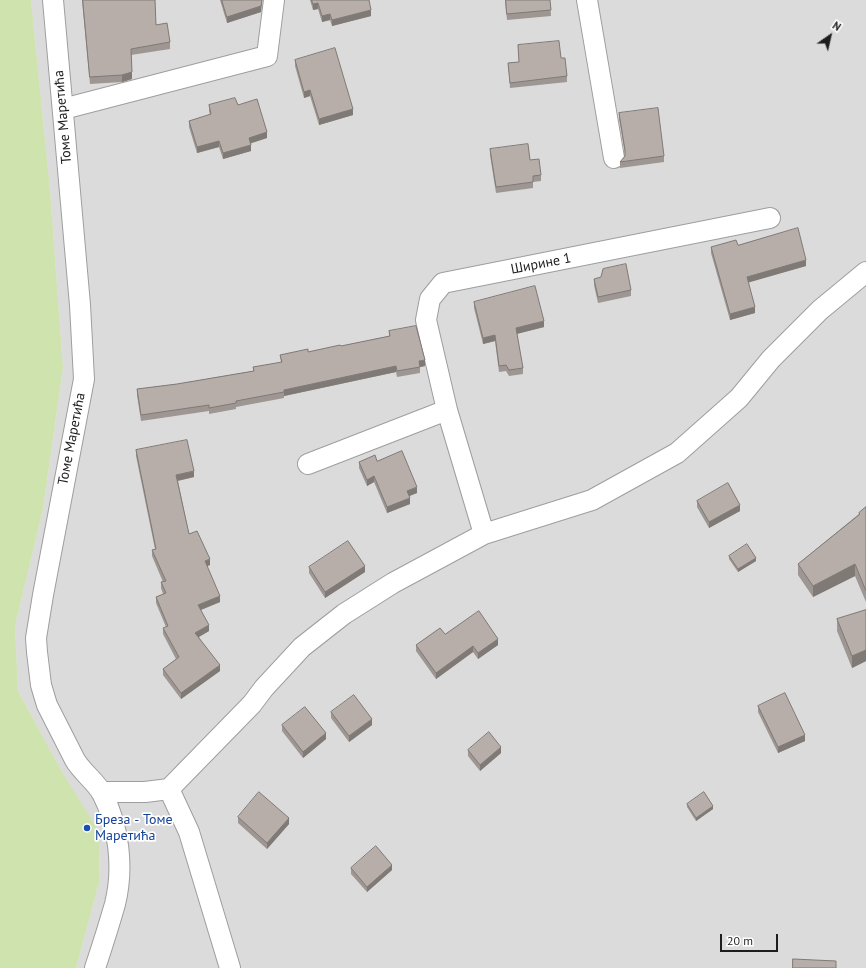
<!DOCTYPE html>
<html>
<head>
<meta charset="utf-8">
<style>
  body { margin:0 }
  #map { position:relative; width:866px; height:968px; overflow:hidden; background:#eee9e4; font-family:"PT Sans",sans-serif }
  canvas { display:block }
  .north { position:absolute; left:810px; top:16px; width:40px; height:40px; -webkit-text-stroke:3px #fff; paint-order:stroke; rotate:34deg; font-size:11px; font-weight:700; line-height:16px; text-align:center; color:#1d1d1d }
  .north::after { content:''; display:block; margin:auto; width:14px; height:18px; background:#1d1d1d; clip-path:polygon(50% 0,100% 100%,50% 72%,0 100%) }
  .scale { position:absolute; left:720px; top:934px; width:58px; height:18px; box-sizing:border-box; border:2px solid #1d1d1d; border-top:0; padding-left:5px; font-size:12px; line-height:14px; white-space:nowrap; color:#1d1d1d; -webkit-text-stroke:3px #fff; paint-order:stroke }
</style>
</head>
<body>
<div id="map">
<canvas width="866" height="968"></canvas>
<div class="north">N</div>
<div class="scale">20 m</div>
</div>
<script>
const c = document.querySelector('canvas').getContext('2d');
c.lineJoin = 'round';
function fill(path, color) { c.fillStyle = color; c.fill(path, 'evenodd'); }
function stroke(path, color, width, dash) { c.strokeStyle = color; c.lineWidth = width; c.lineCap = dash ? 'butt' : 'round'; c.setLineDash(dash || []); c.stroke(path); }
function write(font, color, halo, rows, align = 'center') {
  c.font = font + ' "PT Sans",sans-serif'; c.lineWidth = 3.5; c.setLineDash([]); c.textBaseline = 'middle'; c.strokeStyle = halo; c.fillStyle = color; for (const [text, x, y, turn = 0] of rows) {
    c.save(); c.translate(x, y); c.rotate((+turn || 0) * Math.PI / 180); c.textAlign = isNaN(turn) ? turn : align; if (halo) c.strokeText(text, 0, 0); c.fillText(text, 0, 0); c.restore();
  }
}
fill(new Path2D(`
  M31,0h835v968h-790l23,-85 1,-49 -39,-64 -43,-79 -3,-65 28,-117 20,-141 -13,-178z`), '#dbdbdb');
fill(new Path2D(`
  M0,0h31l19,190 13,178 -20,141 -28,117 3,65 43,79 39,63 -1,50 -23,85h-76z`), '#cfe3ae');
const minor = new Path2D(`
  M53,0l27,305 4,74 -41,216 -7,43 1,14 4,33 6,20 28,55c7,12 20,21 27,33 17,33 22,75 13,111 -6,21 -13,43 -20,64
  M587,0l27,158
  M63,109l204,-53 7,-56
  M447,410l-21,-90 4,-21 13,-16 327,-65
  M308,464l139,-54 37,124
  M169,789l83,-85 12,-16 38,-41 42,-33 49,-31 91,-49 108,-34 85,-47 62,-55 32,-39 49,-49 46,-38
  M169,789l20,43 41,136
  M101,792h44l24,-3`);
stroke(minor, '#9e9e9e', 22);
stroke(minor, '#fff', 20);
fill(new Path2D(`
  M82,0h73l1,25 14,17v7l-39,6 1,24 -10,3 -32,2z
  M220,0h42l-1,12 -34,11z
  M310,0h59l2,16 -39,10 -2,-6 -8,2 -4,-13 -5,1z
  M505,0h45l1,16 -44,4z
  M518,45l43,13 6,18v6l-57,6 -2,-25 11,-1z
  M295,60l58,55 -34,10 -9,-29 -6,2 -9,-32z
  M209,105h29l29,33 -17,5 1,8 -28,8 -4,-12 -22,6 -8,-26v-6l21,-6 -1,-4z
  M619,113l45,43v6l-44,6v-6l5,-6v-2l-6,-35z
  M490,149l40,11 11,15v6l-8,1v6l-37,5 -6,-38z
  M738,245l68,21 -58,16 7,31 -25,7 -19,-67v-6z
  M594,279l37,11v6l-33,7 -4,-18z
  M474,302l70,25 -27,7 6,34v6l-14,2 -3,-5 -7,1 -4,-31 -12,3 -9,-36z
  M389,331l36,35 -5,1v6l-23,4 -1,-5 -112,24v2l-48,9v2l-27,5v-3l-68,10 -4,-26v-6l40,-5 76,-13v-4l28,-4 -1,-8 28,-3 33,-6 48,-10z
  M136,450l58,27 -16,4 11,53 21,31 -3,1 13,36 -19,8 8,21 -10,6 21,34 -39,28 -18,-24v-6l13,-10 -13,-25v-6l3,-1 -10,-24v-6l7,-3 -2,-6v-6h2l-11,-26v-6l3,-1 -19,-93z
  M377,461l40,32 -8,3 1,8 -23,9 -13,-31 -7,4 -8,-18v-6z
  M697,501l43,10 -31,17 -12,-21z
  M866,507v95l-11,-26 -42,21 -15,-22v-11l61,-50v-1z
  M729,556l27,5 -18,11 -9,-13z
  M309,567l56,5 -40,26 -16,-25z
  M866,610v51l-14,7 -15,-37v-12z
  M445,634l53,11 -20,14 -5,-7 -37,27 -20,-28v-6z
  M758,706l47,35 -27,12 -20,-41z
  M331,712l41,13 -23,17 -18,-24z
  M282,725l44,14 -23,19 -21,-27z
  M468,750l33,3 -21,18 -12,-15z
  M687,804l26,5 -17,12 -9,-14z
  M238,817l51,7 -22,25 -29,-26z
  M351,868l41,2 -25,22 -16,-18z`), '#9d9692');
fill(new Path2D(`
  M262,0l-1,12 -34,11v-6z
  M318,3v6l-5,1v-6z
  M371,10v6l-39,10v-6z
  M330,14v6l-8,2v-6z
  M132,72v7l-10,3v-7z
  M310,90v6l-6,2v-6z
  M353,109v6l-34,10v-6z
  M267,132v6l-18,6v-6z
  M219,141v6l-22,6v-6z
  M251,145v6l-28,8v-6z
  M806,260v6l-59,17v-6z
  M755,307v6l-25,7v-6z
  M544,321v6l-28,7v-6z
  M495,335v6l-12,3v-6z
  M425,360v6l-5,1 -1,-6z
  M396,366v6l-112,24v-6z
  M194,471v6l-18,4v-6z
  M374,476v6l-7,4v-6z
  M417,487v6l-10,4v-6z
  M410,498v6l-23,9v-6z
  M740,505v6l-31,17v-6z
  M756,558v3l-18,11v-3z
  M210,559v6l-5,2v-6z
  M855,564v12l-42,21v-11z
  M365,566v6l-40,26v-6z
  M220,596v6l-22,9v-6z
  M209,625v6l-14,8v-6z
  M498,639v6l-20,14v-6z
  M473,646v6l-37,27v-6z
  M866,650v11l-14,7v-12z
  M220,665v6l-39,28v-6z
  M372,719v6l-23,17v-6z
  M326,733v6l-23,19v-6z
  M805,735v6l-27,12v-6z
  M501,747v6l-21,18v-6z
  M713,806v3l-17,12v-3z
  M289,818v6l-22,25v-6z
  M392,865v5l-25,22v-5z`), '#807a77');
const building = new Path2D(`
  M83,0h72l1,25 11,-2 3,19 -39,7 1,23 -10,3 -32,2z
  M222,0h40l-1,6 -34,11z
  M312,0h57l2,10 -39,10 -2,-6 -8,2 -4,-13 -5,1z
  M506,0h44l1,10 -44,4z
  M559,41l2,17h4l2,18 -57,7 -2,-20 11,-1 -1,-17z
  M335,48l18,61 -34,10 -9,-29 -6,2 -9,-32z
  M235,98l3,7 19,-6 10,33 -18,6 2,7 -28,8 -4,-12 -22,6 -8,-26 22,-7 -2,-9z
  M658,108l6,48 -44,6 5,-6v-6l-6,-37z
  M528,144l2,16 9,-1 2,16 -8,1v6l-37,5 -6,-38z
  M798,228l8,32 -59,17 8,30 -25,7 -19,-67 25,-7 2,5z
  M626,264l5,26 -33,7 -4,-18 7,-2 2,-8z
  M535,286l9,35 -28,7 7,40 -14,2 -3,-5 -7,1 -4,-31 -12,3 -9,-36z
  M416,326l9,34 -6,1 1,6 -23,4 -1,-5 -112,24v2l-48,9v2l-27,5v-3l-68,10 -4,-26 40,-5 77,-13 -1,-4 29,-5 -2,-7 28,-6v3l32,-7 1,1 49,-10 -1,-5z
  M187,440l7,31 -18,4 13,59 8,-3 13,28 -5,2 15,35 -22,9 11,20 -14,8 25,32 -39,28 -18,-24 16,-12 -16,-29 5,-2 -12,-29 10,-4 -5,-11 5,-1 -14,-31 4,-1 -20,-99z
  M402,451l15,36 -10,4 3,7 -23,9 -13,-31 -7,4 -8,-18 16,-7 2,6z
  M728,483l12,22 -31,17 -12,-21z
  M866,507v84l-11,-27 -42,22 -15,-22 62,-50 -1,-1z
  M348,541l17,25 -40,26 -16,-25z
  M747,544l9,14 -18,11 -9,-13z
  M866,610v40l-14,6 -15,-37z
  M479,611l19,28 -20,14 -5,-7 -37,27 -20,-28 24,-17 5,6z
  M785,693l20,42 -27,12 -20,-41z
  M354,695l18,24 -23,17 -18,-24z
  M305,707l21,26 -23,19 -21,-27z
  M489,732l12,15 -21,18 -12,-15z
  M259,792l30,26 -22,25 -29,-26z
  M704,792l9,14 -17,12 -9,-14z
  M376,846l16,19 -25,22 -16,-19z
  M793,959l43,2v7h-43z`);
fill(building, '#b7aeaa');
stroke(building, '#807a77', 1);
for (const [x, y, r, color] of [
  [87,828,4,"#1a4fb4"]
]) { const dot = new Path2D(); dot.arc(x, y, r, 0, 2 * Math.PI); c.fillStyle = color; c.fill(dot); stroke(dot, '#fff', 1.5); }
write('14px', '#1d1d1d', '#fff', [
  ["Томе Маретића",63,117,-95],
  ["Ширине 1",541,264,-11],
  ["Томе Маретића",72,439,-79]
]);
write('14px', '#164399', '#fff', [
  ["Бреза - Томе",95,820],
  ["Маретића",95,836]
], 'left');
</script>
</body>
</html>
